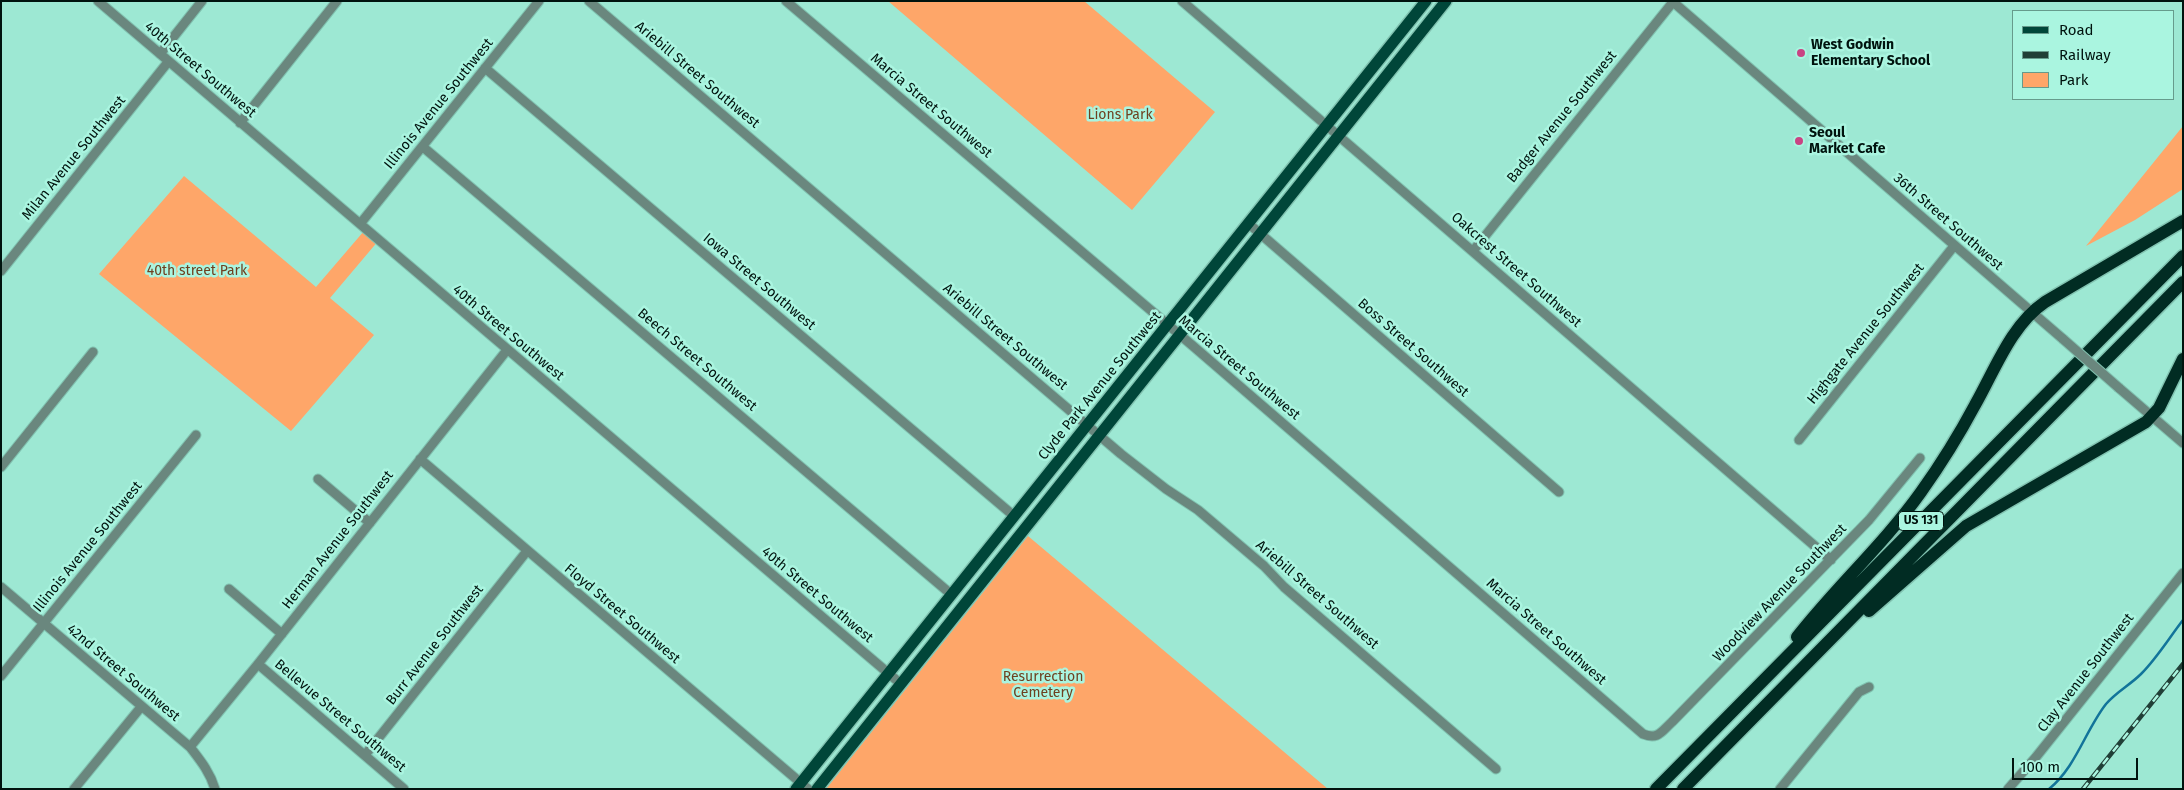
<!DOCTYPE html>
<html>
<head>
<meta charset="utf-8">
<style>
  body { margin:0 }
  #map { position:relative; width:2184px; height:790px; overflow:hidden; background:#9de8d3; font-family:"Fira Sans",sans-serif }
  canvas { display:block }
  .frame { position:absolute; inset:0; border:2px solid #00130e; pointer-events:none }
  .legend { position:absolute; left:2012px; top:10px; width:162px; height:90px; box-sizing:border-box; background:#aaf5e0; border:1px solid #669b8c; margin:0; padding:6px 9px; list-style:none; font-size:15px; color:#00130e }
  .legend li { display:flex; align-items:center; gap:10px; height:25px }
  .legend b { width:25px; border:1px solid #669b8c }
  .scale { position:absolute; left:2012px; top:758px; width:126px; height:22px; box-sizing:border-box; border:2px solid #00130e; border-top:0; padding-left:6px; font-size:15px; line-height:18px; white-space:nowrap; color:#00130e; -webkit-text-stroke:4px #aaf5e0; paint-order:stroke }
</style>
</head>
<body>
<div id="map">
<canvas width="2184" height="790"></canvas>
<div class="frame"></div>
<ul class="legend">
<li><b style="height:6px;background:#004639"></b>Road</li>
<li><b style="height:6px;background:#213f37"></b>Railway</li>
<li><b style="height:14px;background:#fea669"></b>Park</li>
</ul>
<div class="scale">100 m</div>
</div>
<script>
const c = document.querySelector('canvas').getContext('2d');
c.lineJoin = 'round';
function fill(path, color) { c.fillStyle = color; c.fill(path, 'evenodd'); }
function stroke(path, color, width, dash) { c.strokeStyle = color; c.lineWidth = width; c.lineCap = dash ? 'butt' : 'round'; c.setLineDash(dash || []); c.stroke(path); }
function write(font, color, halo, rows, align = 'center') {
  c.font = font + ' "Fira Sans",sans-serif'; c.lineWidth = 5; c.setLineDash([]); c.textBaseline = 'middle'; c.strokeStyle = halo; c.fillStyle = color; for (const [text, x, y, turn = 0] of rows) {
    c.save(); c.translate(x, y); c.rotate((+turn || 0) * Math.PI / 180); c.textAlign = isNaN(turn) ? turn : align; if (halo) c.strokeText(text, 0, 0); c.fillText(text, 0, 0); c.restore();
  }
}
fill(new Path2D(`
  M888,1h196l131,111 -83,98z
  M2183,126v63l-48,31 -49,26z
  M184,176l132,111 48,-56 15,9 -49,58 44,37 -83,96 -192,-157z
  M1028,536l300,253h-502z`), '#fea669');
stroke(new Path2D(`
  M2049,789c27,-22 36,-58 57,-85 10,-12 24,-19 35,-30 16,-16 28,-36 42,-54`), '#12749a', 2.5);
const minor = new Path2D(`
  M98,1l803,683
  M589,1l532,453 45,35 32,21 66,56 20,21 212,182
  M786,1l407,345 450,388c15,6 18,-2 29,-12l197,-202 51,-62
  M1182,1l649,559
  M1672,1l391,338
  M160,54l42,-53
  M485,68l529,448
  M240,123l97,-122
  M423,147l529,448
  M360,224l179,-223
  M1249,224l310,268
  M1473,251l200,-249
  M1,271l167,-209
  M2119,388l64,55
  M1799,440l155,-194
  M420,459l388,330
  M1,467l92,-115
  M318,479l52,44
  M1,587l189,160c10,13 20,25 25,42
  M229,589l53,45
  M258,664l146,125
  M1,676l195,-241
  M190,747l68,-83 249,-314
  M365,755l162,-204
  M74,789l67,-82
  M1780,789l79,-97 10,-5
  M2008,789l28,-32 147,-184`);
const major = new Path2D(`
  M796,789l630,-788
  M817,789l629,-788`);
const highway = new Path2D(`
  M1869,611l97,-85 180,-104 13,-14 24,-49
  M1797,637c39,-50 87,-93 124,-145 20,-28 38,-57 54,-87 20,-35 36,-80 70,-103l138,-81
  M1656,789l527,-533
  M1683,789l500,-507`);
stroke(minor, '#81c2b0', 11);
stroke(major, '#81c2b0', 14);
stroke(highway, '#81c2b0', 15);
stroke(minor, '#6a877e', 9);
stroke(major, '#004639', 11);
stroke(highway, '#012c23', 12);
const rail = new Path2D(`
  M2083,789l100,-125`);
stroke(rail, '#213f37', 4.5);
stroke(rail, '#aaf5e0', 2.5, [8]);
const minorBridge = new Path2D(`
  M2063,339l56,49`);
stroke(minorBridge, '#81c2b0', 11, []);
stroke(minorBridge, '#6a877e', 9);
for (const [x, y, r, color] of [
  [1801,53,5,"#c94383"],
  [1799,141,5,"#c94383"]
]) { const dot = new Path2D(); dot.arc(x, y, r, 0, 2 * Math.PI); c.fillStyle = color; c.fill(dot); stroke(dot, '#aaf5e0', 2); }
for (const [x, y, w] of [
  [1921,521,45]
]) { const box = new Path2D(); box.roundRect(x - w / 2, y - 9.5, w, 19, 4); c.fillStyle = '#aaf5e0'; c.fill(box); stroke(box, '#00130e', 1); }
write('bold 12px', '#00130e', null, [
  ["US 131",1921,521]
]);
write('bold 14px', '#00130e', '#aaf5e0', [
  ["West Godwin",1811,45],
  ["Elementary School",1811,61],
  ["Seoul",1809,133],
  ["Market Cafe",1809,149]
], 'left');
write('14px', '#00130e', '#aaf5e0', [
  ["40th Street Southwest",200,70,40],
  ["Ariebill Street Southwest",697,75,40],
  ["Illinois Avenue Southwest",439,104,-51],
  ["Marcia Street Southwest",931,106,40],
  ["Badger Avenue Southwest",1562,117,-51],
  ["Milan Avenue Southwest",74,158,-51],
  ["36th Street Southwest",1948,222,41],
  ["Oakcrest Street Southwest",1516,270,41],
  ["Iowa Street Southwest",759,282,40],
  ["40th Street Southwest",508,333,40],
  ["Highgate Avenue Southwest",1866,334,-51],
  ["Ariebill Street Southwest",1005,337,40],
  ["Boss Street Southwest",1413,348,41],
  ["Beech Street Southwest",697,360,40],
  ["Marcia Street Southwest",1239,368,40],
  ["Clyde Park Avenue Southwest",1100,386,-51],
  ["Herman Avenue Southwest",338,540,-52],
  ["Illinois Avenue Southwest",88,547,-51],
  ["Woodview Avenue Southwest",1780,593,-46],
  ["40th Street Southwest",817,595,40],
  ["Ariebill Street Southwest",1317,595,41],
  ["Floyd Street Southwest",622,614,40],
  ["Marcia Street Southwest",1546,632,41],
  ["Burr Avenue Southwest",435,645,-52],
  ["42nd Street Southwest",123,673,40],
  ["Clay Avenue Southwest",2086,673,-52],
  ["Bellevue Street Southwest",340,716,40]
]);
write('14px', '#6e4120', '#aaf5e0', [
  ["Lions Park",1120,115],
  ["40th street Park",197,271],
  ["Resurrection",1043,677],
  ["Cemetery",1043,693]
]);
</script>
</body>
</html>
